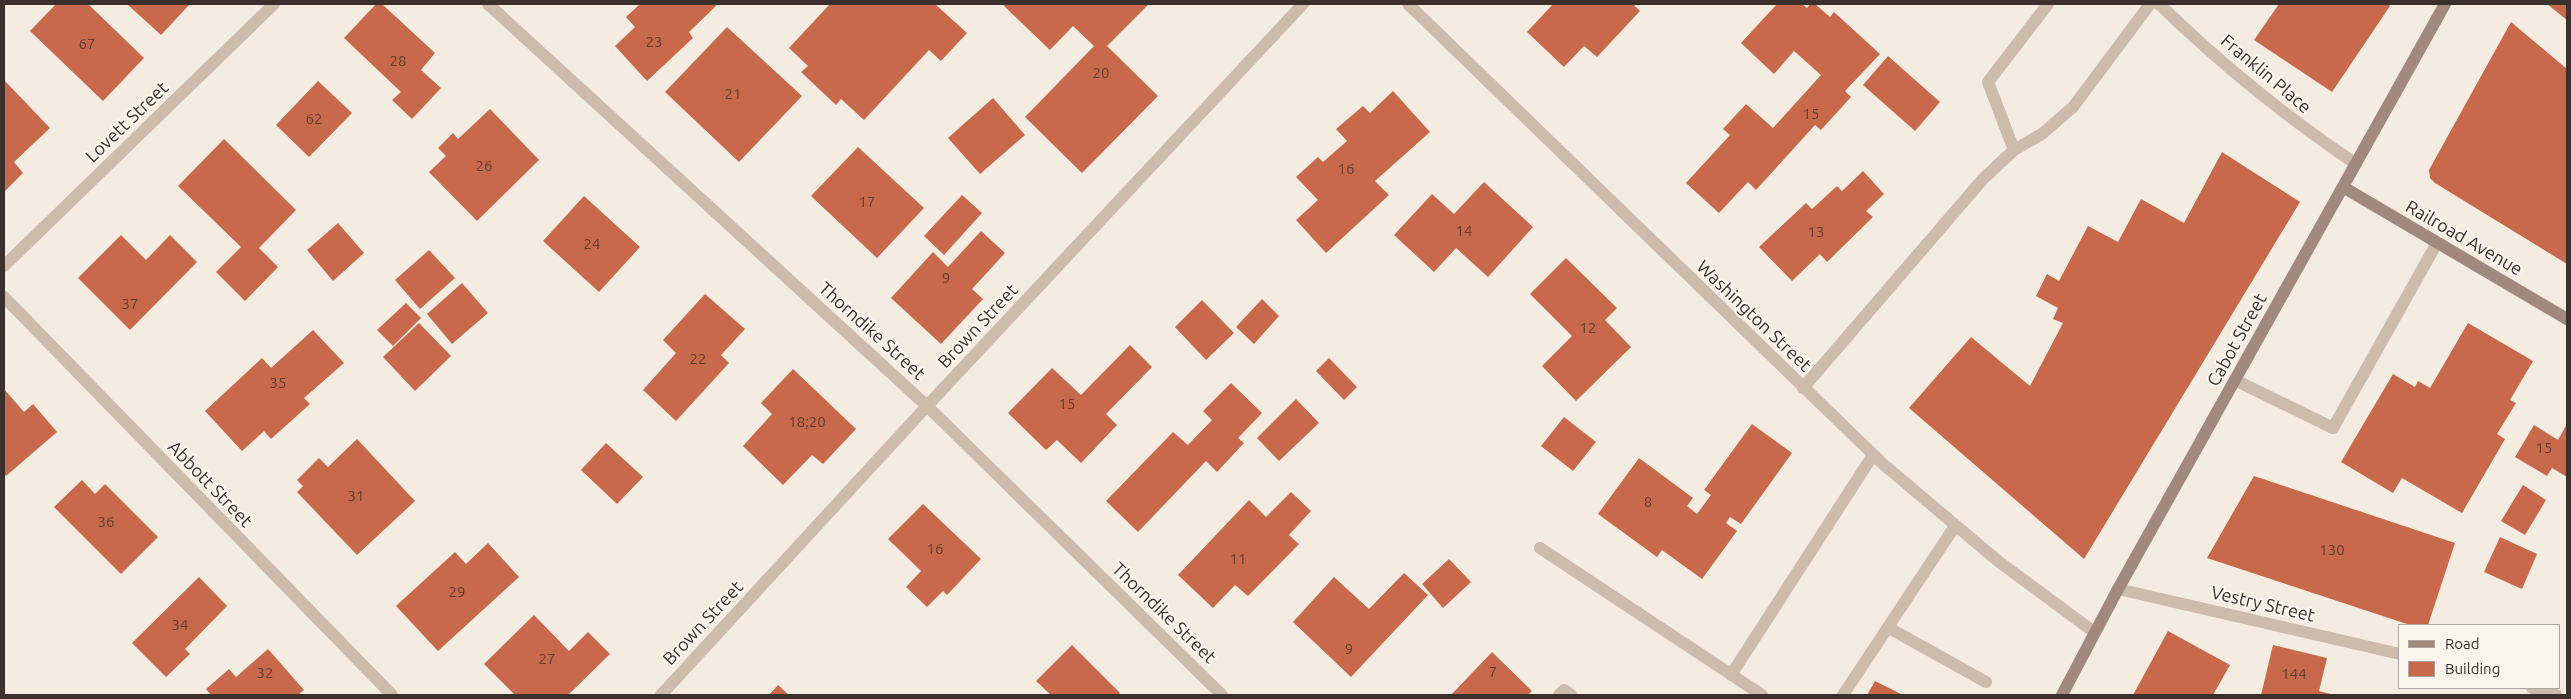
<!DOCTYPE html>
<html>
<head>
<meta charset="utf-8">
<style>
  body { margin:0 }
  #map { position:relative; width:2571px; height:699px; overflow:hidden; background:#f4ebe1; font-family:Ubuntu,sans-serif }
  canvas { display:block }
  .frame { position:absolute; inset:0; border:5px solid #3b302b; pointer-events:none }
  .legend { position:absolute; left:2398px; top:624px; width:162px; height:65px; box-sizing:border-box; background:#fbf5ee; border:1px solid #aea6a0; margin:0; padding:6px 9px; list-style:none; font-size:15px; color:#3b302b }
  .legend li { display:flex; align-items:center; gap:10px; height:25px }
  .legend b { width:25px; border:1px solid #aea6a0 }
</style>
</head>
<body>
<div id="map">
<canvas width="2571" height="699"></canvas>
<div class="frame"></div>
<ul class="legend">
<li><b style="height:6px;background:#a18a7d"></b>Road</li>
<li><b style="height:14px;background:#c8694b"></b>Building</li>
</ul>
</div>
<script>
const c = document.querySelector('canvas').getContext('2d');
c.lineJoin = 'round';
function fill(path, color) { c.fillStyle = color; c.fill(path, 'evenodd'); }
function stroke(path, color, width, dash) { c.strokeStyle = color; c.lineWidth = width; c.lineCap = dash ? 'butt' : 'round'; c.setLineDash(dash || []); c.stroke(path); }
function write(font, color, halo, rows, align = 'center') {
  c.font = font + ' Ubuntu,sans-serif'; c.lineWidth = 4.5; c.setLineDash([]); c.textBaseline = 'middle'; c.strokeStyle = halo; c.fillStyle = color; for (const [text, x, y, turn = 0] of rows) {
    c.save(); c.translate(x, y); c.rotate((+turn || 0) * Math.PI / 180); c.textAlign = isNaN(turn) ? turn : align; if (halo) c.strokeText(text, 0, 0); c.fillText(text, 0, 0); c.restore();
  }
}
fill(new Path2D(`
  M56,4h32l56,54 -41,43 -73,-70z
  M127,4h63l-29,31z
  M376,4h6l53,49 -14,17 20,18 -29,31 -20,-19 9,-8 -57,-54z
  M640,4h74l2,2 -27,26 4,6 -46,43 -32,-35 20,-19 -9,-10z
  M830,4h105l32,29 -26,28 -12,-11 -65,70 -23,-21 -5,6 -35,-33 7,-6 -19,-18z
  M1006,4h143l-42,42 51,50 -76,77 -57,-56 69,-71 -21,-20 -23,24 -46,-44z
  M1553,4h80l7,7 -43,46 -13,-11 -20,21 -37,-35z
  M1777,4h25l5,4 3,-4h5l15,13 4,-5 46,42 -35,37 6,6 -30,33 -6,-5 -59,65 -8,-8 -29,31 -33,-30 44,-48 -7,-6 23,-25 27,24 48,-53 -27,-24 -20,23 -33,-31z
  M2279,4h108l3,2 -58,86 -78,-52z
  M2547,4h20v16z
  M2511,22l56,47v195l-132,-81 -5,-5 -1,-8z
  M727,27l75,69 -63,66 -74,-70z
  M1888,56l52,46 -25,29 -52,-46z
  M4,80l46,48 -36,34 9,11 -19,19z
  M318,81l34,32 -43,44 -33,-32z
  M1393,91l37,41 -55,49 14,14 -63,58 -30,-33 22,-20 -22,-23 22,-20 5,5 24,-21 -11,-12 27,-23 7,7z
  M993,98l32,37 -45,39 -32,-36z
  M490,109l49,51 -62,61 -48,-49 17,-16 -8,-8 15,-15 5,6z
  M224,139l72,71 -37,38 19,19 -33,34 -29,-29 25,-25 -63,-61z
  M858,147l66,61 -47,50 -66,-62z
  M2222,152l78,50 -216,357 -175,-151 62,-71 59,49 33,-63 -10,-4 5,-11 -22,-12 11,-22 12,7 29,-55 30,16 23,-43 43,24z
  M1863,171l21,23 -18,17 7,6 -46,45 -7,-8 -28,27 -33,-34 47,-44 6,6 25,-23 5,5z
  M1484,182l49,45 -45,50 -32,-29 -22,24 -40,-37 38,-41 22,20z
  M962,195l20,18 -38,42 -20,-19z
  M584,196l56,51 -41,45 -56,-51z
  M338,223l26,30 -31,28 -26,-31z
  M981,231l24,22 -33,36 11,10 -42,45 -50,-46 42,-46 15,15z
  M121,235l25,25 24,-25 27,27 -67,68 -52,-52z
  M429,250l26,28 -35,31 -25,-29z
  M1566,258l51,50 -12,12 26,27 -55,54 -34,-35 30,-30 -42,-42z
  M462,283l26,30 -36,31 -25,-30z
  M705,294l40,35 -24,26 8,8 -53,58 -33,-31 33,-37 -13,-13z
  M1262,299l17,17 -25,28 -18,-17z
  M1202,300l32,33 -28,27 -31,-33z
  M406,303l15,15 -28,28 -16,-16z
  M419,323l32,33 -36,35 -32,-34z
  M2468,323l65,38 -23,39 6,3 -19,31 8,5 -43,74 -60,-35 -9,15 -52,-31 52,-88 22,13 3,-6 12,7z
  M313,330l31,33 -40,35 6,6 -39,35 -7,-8 -22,20 -37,-40 57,-53 9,10z
  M1130,345l22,22 -46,47 11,11 -36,38 -24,-23 -11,10 -38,-37 44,-45 29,27z
  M1329,358l28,29 -13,13 -28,-29z
  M793,369l63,60 -33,35 -11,-9 -29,30 -40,-39 29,-32 -11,-11z
  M1231,383l31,30 -24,25 6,5 -27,29 -11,-11 -68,71 -32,-31 67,-69 15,13 24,-25 -9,-9z
  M4,389l20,23 9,-8 24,28 -51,44 -2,-3z
  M1296,399l23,24 -40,38 -22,-23z
  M1564,417l32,25 -23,29 -32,-25z
  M1752,424l40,29 -51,71 -11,-7 -4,6 11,8 -35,48 -40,-29 -5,7 -59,-43 41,-56 54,40 -6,8 10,8 14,-19 -7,-5z
  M2567,424v53l-15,-9 -5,8 -32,-19 19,-32 24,15z
  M357,439l58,62 -58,54 -60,-63 6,-6 -6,-6 22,-22 9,9z
  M606,443l37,34 -26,27 -36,-34z
  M2254,476l201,67 -27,82h-18l-203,-67z
  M82,480l13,14 10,-10 53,53 -37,37 -67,-67z
  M2523,485l23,15 -21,35 -24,-14z
  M1291,492l20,19 -22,24 10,9 -51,52 -13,-11 -22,23 -35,-33 71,-75 17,17z
  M923,504l58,55 -34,36 -4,-4 -16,16 -21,-20 15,-16 -33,-32z
  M2500,537l37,17 -15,35 -38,-17z
  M488,543l31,34 -81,74 -42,-45 59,-54 11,12z
  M1449,559l22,23 -28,26 -21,-24z
  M1404,573l24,22 -77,82 -58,-55 41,-45 35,32z
  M199,577l28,29 -42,43 5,5 -24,23 -34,-34z
  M534,615l35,36 19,-19 22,22 -42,41h-53l-31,-31z
  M2168,631l62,34 -17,30h-80z
  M1072,645l48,48 -2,2h-67l-15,-14z
  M2273,645l54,13 -8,33 15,4h-73z
  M268,649l36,41 -6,5h-87l-5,-6 23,-20 7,8z
  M1492,652l40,39 -4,4h-77z
  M1875,681l28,14h-36z
  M778,685l11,10h-20z`), '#c8694b');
stroke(new Path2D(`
  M2014,150l-26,-68 60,-78
  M2235,380l98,48 104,-185
  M1803,388l180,-209 31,-29 28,-16 31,-27 77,-103
  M1540,548l222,147
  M1889,628l97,54
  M1731,675l142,-220
  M1559,695l5,-5 7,5
  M1843,695l112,-169`), '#cdbbac', 12);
stroke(new Path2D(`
  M488,4l439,402 295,289
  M1408,4l475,460 115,97 96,71
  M2159,4c61,59 127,113 197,160
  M4,266l270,-262
  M4,297l388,398
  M2118,589l282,65
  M2532,688l24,7
  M661,695l266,-289 376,-402`), '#cdbbac', 12);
stroke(new Path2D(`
  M2343,187l224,132
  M2062,695l56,-106 327,-585`), '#a18a7d', 12);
write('15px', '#5e3e33', null, [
  ["23",654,42],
  ["67",87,44],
  ["28",398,61],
  ["20",1101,73],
  ["21",733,94],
  ["15",1811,114],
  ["62",314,119],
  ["26",484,166],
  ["16",1346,169],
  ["17",867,202],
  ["14",1464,231],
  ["13",1816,232],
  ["24",592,244],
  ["9",946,278],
  ["37",130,304],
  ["12",1588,328],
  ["22",698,359],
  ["35",278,383],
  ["15",1067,404],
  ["18;20",807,422],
  ["15",2544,448],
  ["31",356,496],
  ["8",1648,502],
  ["36",106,522],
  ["16",935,549],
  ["130",2332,550],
  ["11",1238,559],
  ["29",457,592],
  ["34",180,625],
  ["9",1349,649],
  ["27",547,659],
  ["7",1493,672],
  ["32",265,673],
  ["144",2294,674]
]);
write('18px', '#3b302b', '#fbf5ee', [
  ["Franklin Place",2266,74,40],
  ["Lovett Street",127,122,-44],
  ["Railroad Avenue",2464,238,30],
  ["Washington Street",1754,316,44],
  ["Brown Street",978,326,-47],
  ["Thorndike Street",872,331,42],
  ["Cabot Street",2237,340,-61],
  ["Abbott Street",210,484,46],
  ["Vestry Street",2263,604,13],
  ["Thorndike Street",1164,613,44],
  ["Brown Street",703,623,-47]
]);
</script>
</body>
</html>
